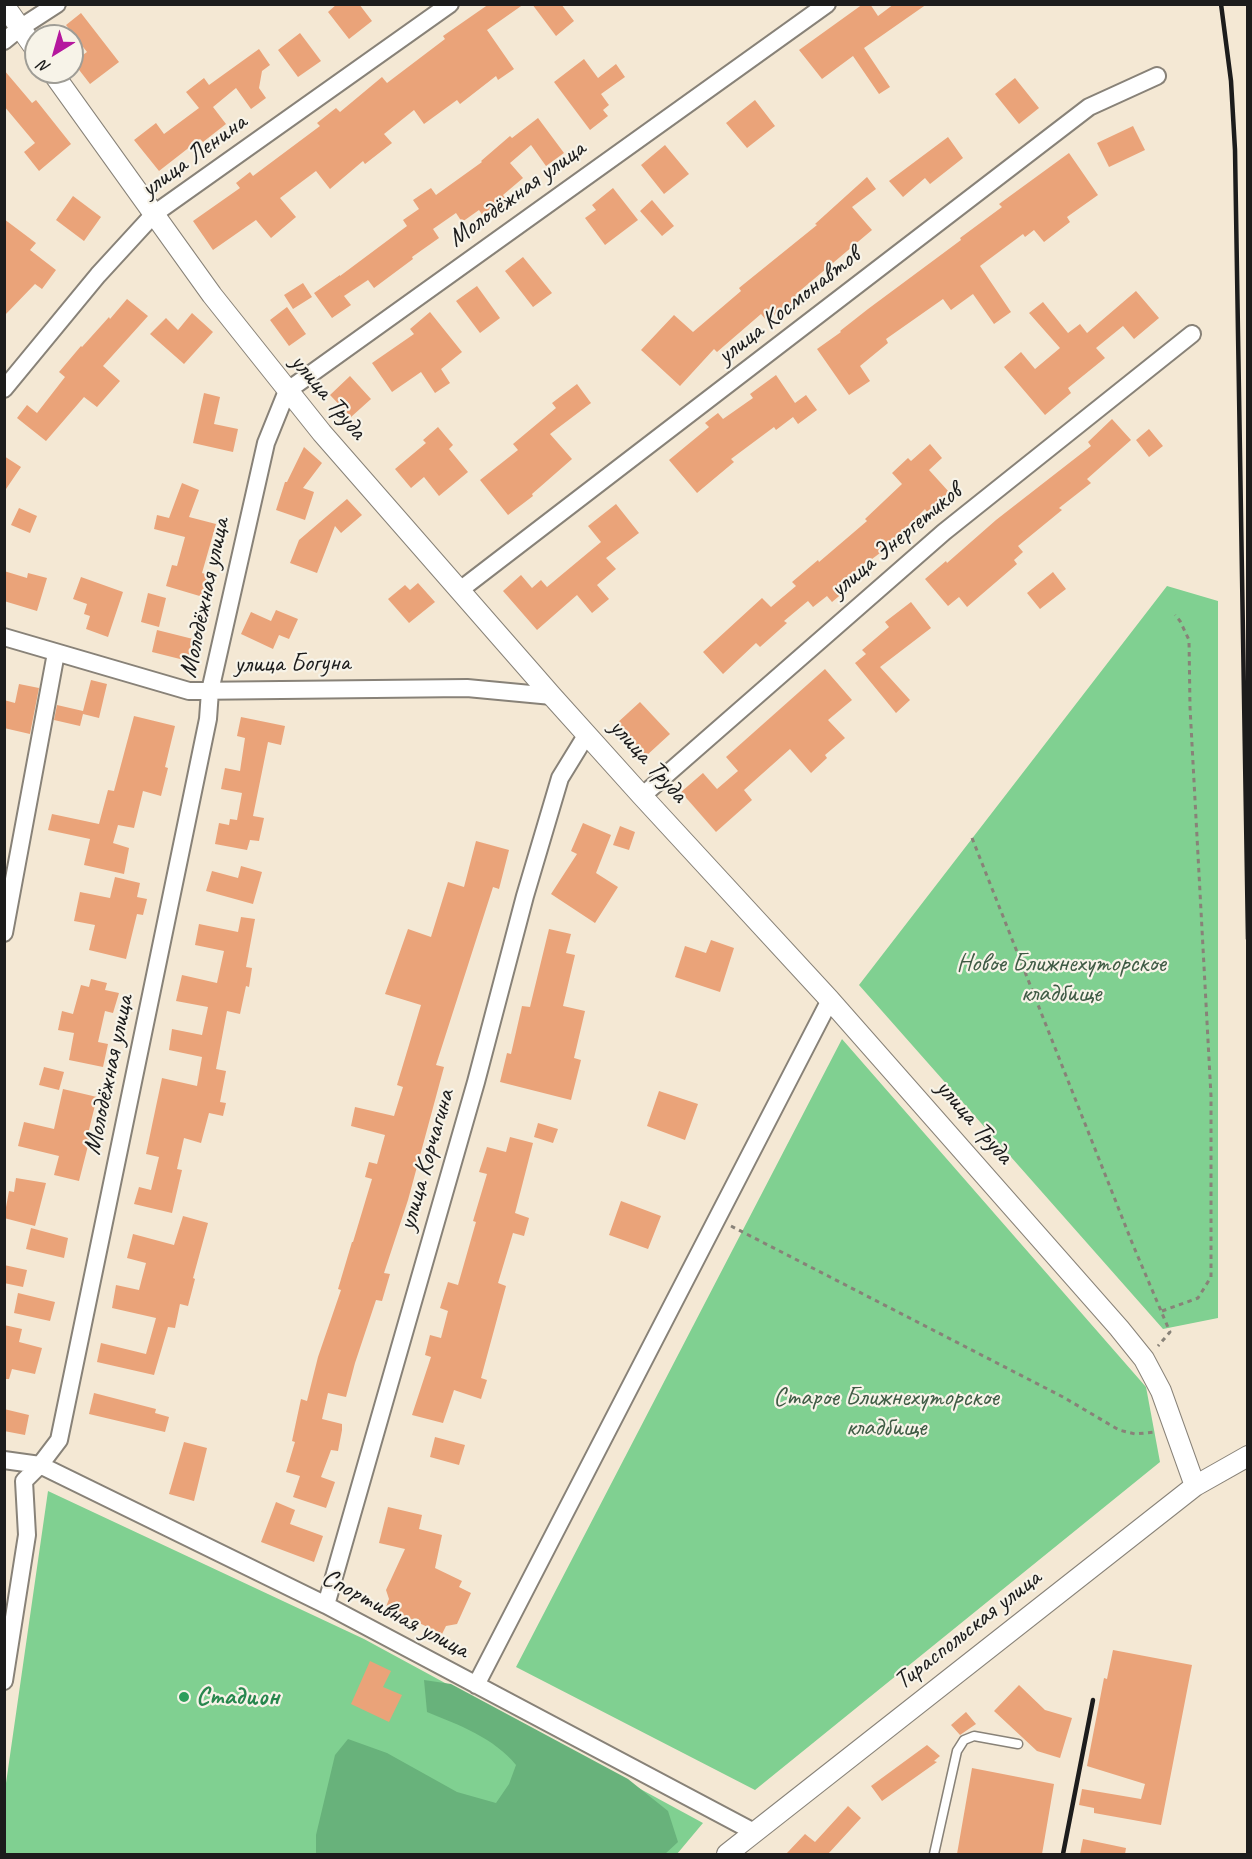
<!DOCTYPE html>
<html>
<head>
<meta charset="utf-8">
<style>
  body { margin:0 }
  #map { position:relative; width:1252px; height:1859px; overflow:hidden; background:#f4e8d4; font-family:Caveat,sans-serif }
  canvas { display:block }
  .frame { position:absolute; inset:0; border:6px solid #1c1c1c; pointer-events:none }
  .north { position:absolute; left:24px; top:24px; width:60px; height:60px; box-sizing:border-box; background:#f7f3e8; border:2px solid #9f9d96; border-radius:50%; rotate:217deg; font-size:16px; font-weight:700; line-height:24px; text-align:center; color:#1c1c1c }
  .north::after { content:''; display:block; margin:auto; width:21px; height:27px; background:#b5179e; clip-path:polygon(50% 0,100% 100%,50% 72%,0 100%) }
</style>
</head>
<body>
<div id="map">
<canvas width="1252" height="1859"></canvas>
<div class="frame"></div>
<div class="north">N</div>
</div>
<script>
const c = document.querySelector('canvas').getContext('2d');
c.lineJoin = 'round';
function fill(path, color) { c.fillStyle = color; c.fill(path, 'evenodd'); }
function stroke(path, color, width, dash) { c.strokeStyle = color; c.lineWidth = width; c.lineCap = dash ? 'butt' : 'round'; c.setLineDash(dash || []); c.stroke(path); }
function write(font, color, halo, rows, align = 'center') {
  c.font = font + ' Caveat,sans-serif'; c.lineWidth = 4.5; c.setLineDash([]); c.textBaseline = 'middle'; c.strokeStyle = halo; c.fillStyle = color; for (const [text, x, y, turn = 0] of rows) {
    c.save(); c.translate(x, y); c.rotate((+turn || 0) * Math.PI / 180); c.textAlign = isNaN(turn) ? turn : align; if (halo) c.strokeText(text, 0, 0); c.fillText(text, 0, 0); c.restore();
  }
}
fill(new Path2D(`
  M1167,586l51,15v717l-55,11 -304,-344z
  M842,1039l304,348 14,75 -405,328 -239,-123z
  M48,1491l316,148 339,184 -26,31h-672v-64z`), '#80d091');
fill(new Path2D(`
  M424,1680l27,4 177,95 40,32 10,31 -13,12h-349v-19l19,-80 13,-16 39,14 70,39 39,11 13,-19 7,-19c-22,-27 -57,-40 -89,-53z`), '#68b27b');
fill(new Path2D(`
  M337,4h22l13,17 -23,18 -21,-27z
  M489,4h35l-37,26 27,39 -16,11 -2,-4 -36,28 -3,-4 -33,24 -10,-14 -30,24 8,9 -27,21 -2,-3 -33,28 -14,-18 -36,27 16,19 -25,21 -15,-18 -43,30 -20,-29 47,-33 -4,-5 14,-11 3,4 67,-50 -3,-3 19,-15 4,4 42,-35 5,6 58,-44 -2,-3z
  M532,4h29l13,17 -18,15z
  M863,4h7l8,12 16,-12h33l-63,44 26,39 -11,7 -26,-38 -31,23 -23,-29z
  M81,13l38,49 -29,22 -17,-22 14,-10 -21,-27z
  M300,33l21,28 -23,16 -20,-27z
  M259,49l11,16 -8,6 -3,17 7,10 -15,11 -15,-21 -23,19 13,17 -23,18 -3,-3 -41,32 -25,-31 22,-17 8,11 35,-26 -13,-16 18,-14 5,7z
  M584,59l14,19 18,-14 9,13 -24,17 8,11 -6,5 5,6 -18,14 -36,-48z
  M4,70l28,33 4,-3 35,44 -32,27 -15,-19 11,-9 -31,-37z
  M1015,78l24,30 -20,16 -24,-30z
  M755,100l20,26 -28,22 -21,-25z
  M538,118l26,35 -18,13 -15,-21 -21,18 13,15 -20,17 8,11 -24,16 -8,-12 -17,12 -6,-9 -23,16 6,9 -27,19 1,2 -39,29 -6,-8 -24,16 7,9 -19,13 -18,-25 26,-18v1l67,-50 -4,-6 16,-11 -6,-9 18,-12 5,7 46,-33 -1,-1 29,-25 2,2z
  M1133,126l12,24 -36,17 -12,-24z
  M948,137l15,21 -33,26 -5,-6 -22,19 -14,-16z
  M665,145l24,29 -25,20 -23,-29z
  M1069,153l29,42 -31,22 3,5 -26,20 -10,-12 -9,7 -2,-3 -43,32 31,46 -17,12 -21,-30 -22,16 -8,-11 -57,40 2,4 -28,23 10,15 -21,14 -32,-46 24,-17 -1,-1 28,-22 93,-69 -1,-2 42,-31 -3,-3z
  M867,177l9,12 -24,18 20,23 -77,65 8,9 -14,11 -3,-3 -6,5 -5,-3 -8,7 -6,-7 -44,38 -3,-3 -34,37 -39,-36 33,-35 19,17 48,-41 -2,-3 78,-63 -2,-1z
  M613,188l25,32 -33,25 -20,-27 11,-8 -4,-5z
  M73,196l28,21 -17,24 -28,-21z
  M652,200l22,26 -12,10 -22,-25z
  M4,219l32,24 -6,7 26,20 -14,19 -7,-5 -31,32z
  M523,257l29,36 -19,14 -28,-36z
  M303,283l9,14 -19,12 -9,-14z
  M477,286l23,32 -20,15 -24,-32z
  M1136,291l23,27 -25,21 -11,-13 -27,22 9,10 -37,30 3,5 -26,22 -41,-48 17,-15 14,17 25,-21 -31,-35 14,-11 25,31 12,-9 7,9z
  M127,299l21,17 -45,50 17,15 -23,26 -13,-10 -38,44 -29,-23 10,-13 10,8 28,-36 -6,-5 22,-26 1,1 27,-30 1,2z
  M287,307l19,27 -17,12 -19,-26z
  M430,312l32,40 -21,17 9,14 -15,10 -14,-21 -29,20 -20,-29 42,-29 -4,-5z
  M192,313l21,19 -29,32 -34,-30 16,-16 12,12z
  M776,375l19,28 11,-8 11,15 -19,14 -5,-7 -17,13 -2,-3 -43,32 3,3 -37,31 -28,-33 40,-33 -4,-4 13,-10 5,6 30,-21 -3,-4z
  M350,376l21,23 -20,18 -21,-22z
  M577,384l14,19 -41,31 22,25 -40,35 1,2 -25,19 -28,-35 38,-30 -5,-6 43,-36 -4,-5z
  M204,393l16,4 -6,27 24,5 -5,23 -40,-9z
  M1112,419l19,21 -44,39 4,4 -32,25 3,2 -44,36 5,6 -9,8 3,4 -50,43 -8,-10 -11,9 -23,-27 21,-18 1,2 49,-43 95,-74 -3,-4z
  M438,427l15,18 -4,4 19,23 -29,24 -15,-19 -13,11 -16,-19 31,-26 -3,-3z
  M1149,429l14,17 -14,11 -13,-17z
  M930,444l12,14 -13,12 20,22 -22,20 -2,-3 -41,41 -16,12 -1,-1 -29,24 6,7 -12,10 -5,-6 -14,11 -5,-6 -24,20 3,2 -27,24 -4,-4 -33,31 -20,-22 59,-54 9,9 25,-21 -4,-4 26,-22 1,2 48,-41 -2,-2 37,-35 -10,-11 16,-15 3,3z
  M304,447l18,16 -19,25 11,4 -9,28 -29,-10 9,-28h2z
  M4,456l17,11 -17,25z
  M182,483l17,7 -10,27 27,7 -14,49 7,2 -6,22 -37,-11 6,-21 5,1 8,-29 -31,-8 3,-14 12,3z
  M347,499l15,16 -21,18 -6,-7 -18,47 -27,-10 9,-23z
  M616,504l23,29 -33,25 10,11 -19,16 12,14 -17,14 -15,-18 -40,35 -34,-39 18,-16 11,13 9,-8 6,7 54,-45 -13,-16z
  M19,508l18,8 -7,17 -19,-8z
  M4,571l23,7 1,-5 19,5 -10,33 -33,-10z
  M1053,572l13,17 -26,20 -13,-16z
  M81,577l42,15 -15,45 -22,-8 4,-13 -6,-2 3,-10 -14,-5z
  M418,583l17,19 -26,21 -21,-24 17,-14 5,5z
  M148,593l18,5 -7,29 -18,-5z
  M911,602l20,26 -51,39 30,33 -14,13 -41,-50 11,-9 -4,-4 27,-23 -4,-5z
  M276,610l22,9 -9,20 -10,-4 -6,14 -32,-15 10,-22 20,9z
  M157,630l36,9 -5,22 -36,-9z
  M825,669l27,31 -24,20 17,18 -20,17 2,3 -16,15 -21,-24 -46,41 8,10 -36,32 -35,-40 22,-19 14,16 21,-18 -12,-14z
  M91,680l16,4 -8,34 -16,-4 -3,12 -26,-6 3,-15 26,6z
  M19,684l20,4 -9,46 -26,-6v-28l11,3z
  M640,702l30,32 -24,22 -30,-32z
  M134,716l41,10 -10,41 3,1 -7,28 -18,-5 -9,37 -16,-3 -5,18 16,5 -5,26 -40,-9 6,-26 -42,-9 4,-16 47,10 9,-34 6,1z
  M241,717l44,9 -4,19 -13,-3 -15,74 11,2 -5,23 -9,-1 -3,10 -32,-6 4,-21 10,2 1,-6 7,1 5,-27 -21,-4 4,-21 15,3 5,-33 -8,-2z
  M583,823l28,12 -15,38 22,14 -23,36 -44,-29 26,-40 -6,-3z
  M620,826l15,6 -6,18 -16,-5z
  M476,841l33,9 -10,39 -6,-2 -57,178 8,2 -36,133 -24,73 6,1 -8,27 -6,-1 -21,63 -9,34 -18,-4 -6,26 20,5v6l-4,21 -7,-1 -10,27 14,5 -9,26 -33,-11 7,-21 -14,-4 9,-30 -3,-1 9,-42 6,2 11,-44 23,-67 -3,-1 14,-47h1l19,-63 -7,-2 4,-15 8,2 8,-29 -34,-9 4,-19 39,9 9,-29 -6,-2 24,-80 -36,-11 23,-65 23,8 17,-55 16,5z
  M241,866l21,6 -9,32 -47,-13 6,-20 26,7z
  M115,877l25,6 -3,14 10,2 -4,16 -6,-1 -11,45 -37,-9 6,-25 -21,-4 6,-29 30,6z
  M241,917l14,2 -9,48 6,1 -3,19 -3,-1 -6,28 -13,-3 -11,58 10,2 -6,31 6,1 -3,13 -14,-3 -8,30 -17,-5 -7,31 5,1 -10,43 -38,-9 5,-17 12,3 8,-33 -13,-3 16,-76 35,8 5,-29 -33,-7 3,-21 30,6 6,-28 -32,-6 6,-26 35,8 7,-32 -29,-6 4,-21 39,8z
  M549,929l22,5 -5,19 9,2 -12,51 22,5 -11,47 7,2 -10,40 -71,-18 7,-29 4,1 11,-48 8,1z
  M711,940l23,8 -14,44 -45,-15 10,-31 21,7z
  M91,979l16,4 -2,7 14,3 -6,20 -8,-2 -7,31 10,2 -5,23 -34,-7 5,-27 -16,-3 4,-19 11,3 8,-29 8,2z
  M44,1067l20,5 -5,18 -20,-5z
  M63,1089l34,8 -10,41h3l-11,43 -25,-6 5,-19 -41,-10 6,-24 30,7z
  M659,1091l39,13 -13,36 -38,-14z
  M538,1123l20,6 -5,14 -19,-6z
  M510,1137l23,6 -18,70 14,5 -5,18 -11,-3 -15,50 8,3 -25,92 6,2 -6,19 -27,-9 -11,33 -31,-8 19,-58 -6,-2 5,-20 11,3 7,-27 -8,-3 8,-26 10,3 18,-63 -3,-1 14,-47 -8,-2 8,-25 19,5z
  M16,1178l30,5 -11,43 -31,-8 5,-27 5,1z
  M621,1201l40,15 -13,33 -39,-14z
  M183,1216l25,7 -15,55 2,1 -7,27 -8,-2 -5,24 -7,-1 -14,48 -57,-13 4,-19 45,11 10,-36 -44,-10 4,-23 23,5 7,-27 -19,-5 6,-24 41,11z
  M31,1228l37,10 -4,20 -38,-9z
  M4,1265l23,5 -4,17 -19,-4z
  M18,1293l37,9 -5,19 -36,-8z
  M4,1325l18,4 -3,13 23,6 -7,26 -23,-5 -3,10h-5z
  M94,1393l62,16 -1,4 14,4 -4,15 -76,-18z
  M4,1409l25,6 -4,20 -21,-4z
  M435,1437l30,8 -6,20 -29,-8z
  M184,1442l23,6 -13,53 -25,-7z
  M276,1502l19,8 -5,14 33,12 -9,26 -53,-20z
  M388,1507l34,8 -3,14 23,6 -7,33 27,13 -3,6 12,6 -14,31 -11,2 -4,8 -56,-27 3,-8 -3,-9 19,-41 -26,-6z
  M1113,1650l79,15 -31,160 -67,-12v-5l-15,-3 3,-16 59,10 4,-15 -58,-18 17,-88 3,1z
  M370,1661l21,10 -8,16 19,8 -13,27 -38,-18z
  M1019,1685l26,25 27,8 -12,40 -23,-7 -43,-40z
  M966,1712l10,12 -16,11 -9,-10z
  M927,1745l13,11 -6,5 3,1 -55,39 -11,-15z
  M972,1768l82,16 -12,70h-85z
  M848,1806l13,12 -33,36h-42l19,-20 10,8z
  M1083,1839l43,9 -1,6h-45z`), '#eaa379');
const service = new Path2D(`
  M934,1854l23,-103 7,-11 10,-4 44,8`);
const minor = new Path2D(`
  M4,41l16,-13 37,-24
  M4,389l94,-114 56,-61 296,-210
  M460,590l629,-483 68,-31
  M4,637l185,54 278,-3 85,8
  M642,796l302,-264 248,-198
  M4,933l52,-280
  M4,1460l36,5 286,140 428,227
  M326,1605l150,-523 49,-186 35,-118 27,-44
  M4,1681l23,-146 -3,-54 16,-16 19,-25 149,-721 2,-28 56,-248 21,-52 540,-387
  M476,1685l354,-685`);
const tertiary = new Path2D(`
  M4,5l32,45
  M52,72l160,223 110,138 230,263 90,100 188,204 289,328 25,31 17,32 34,95
  M727,1854l468,-368 53,-30`);
stroke(service, '#888278', 11);
stroke(minor, '#888278', 20);
stroke(tertiary, '#888278', 22);
stroke(new Path2D(`
  M972,838l161,407 37,87 -12,14
  M731,1226l332,171 56,33 16,4 21,-2
  M1162,1311l36,-13 13,-21v-181l-21,-389 -1,-67 -9,-19 -5,-6`), '#888278', 3, [4.5, 4.5]);
stroke(service, '#fff', 8);
stroke(minor, '#fff', 16);
stroke(tertiary, '#fff', 20);
stroke(new Path2D(`
  M1221,4l10,77 4,69 13,789
  M1063,1854l30,-154`), '#1c1c1c', 4.5);
for (const [x, y, r, color] of [
  [184,1697,6,"#2e9e5b"]
]) { const dot = new Path2D(); dot.arc(x, y, r, 0, 2 * Math.PI); c.fillStyle = color; c.fill(dot); stroke(dot, '#f7f3e8', 2); }
write('26px', '#1c1c1c', '#f7f3e8', [
  ["улица Ленина",194,156,-36],
  ["Молодёжная улица",517,194,-36],
  ["улица Космонавтов",789,306,-38],
  ["улица Труда",328,397,50],
  ["улица Энергетиков",896,541,-40],
  ["Молодёжная улица",205,598,-78],
  ["улица Богуна",292,664,-1],
  ["улица Труда",648,761,48],
  ["Молодёжная улица",109,1075,-78],
  ["улица Труда",974,1122,49],
  ["улица Корчагина",427,1160,-74],
  ["Спортивная улица",395,1614,28],
  ["Тираспольская улица",968,1630,-38]
]);
write('26px', '#3f5b45', '#f7f3e8', [
  ["Новое Ближнехуторское",1061,964],
  ["кладбище",1061,994],
  ["Старое Ближнехуторское",886,1398],
  ["кладбище",886,1428]
]);
write('bold 26px', '#27864d', '#f7f3e8', [
  ["Стадион",196,1697]
], 'left');
</script>
</body>
</html>
